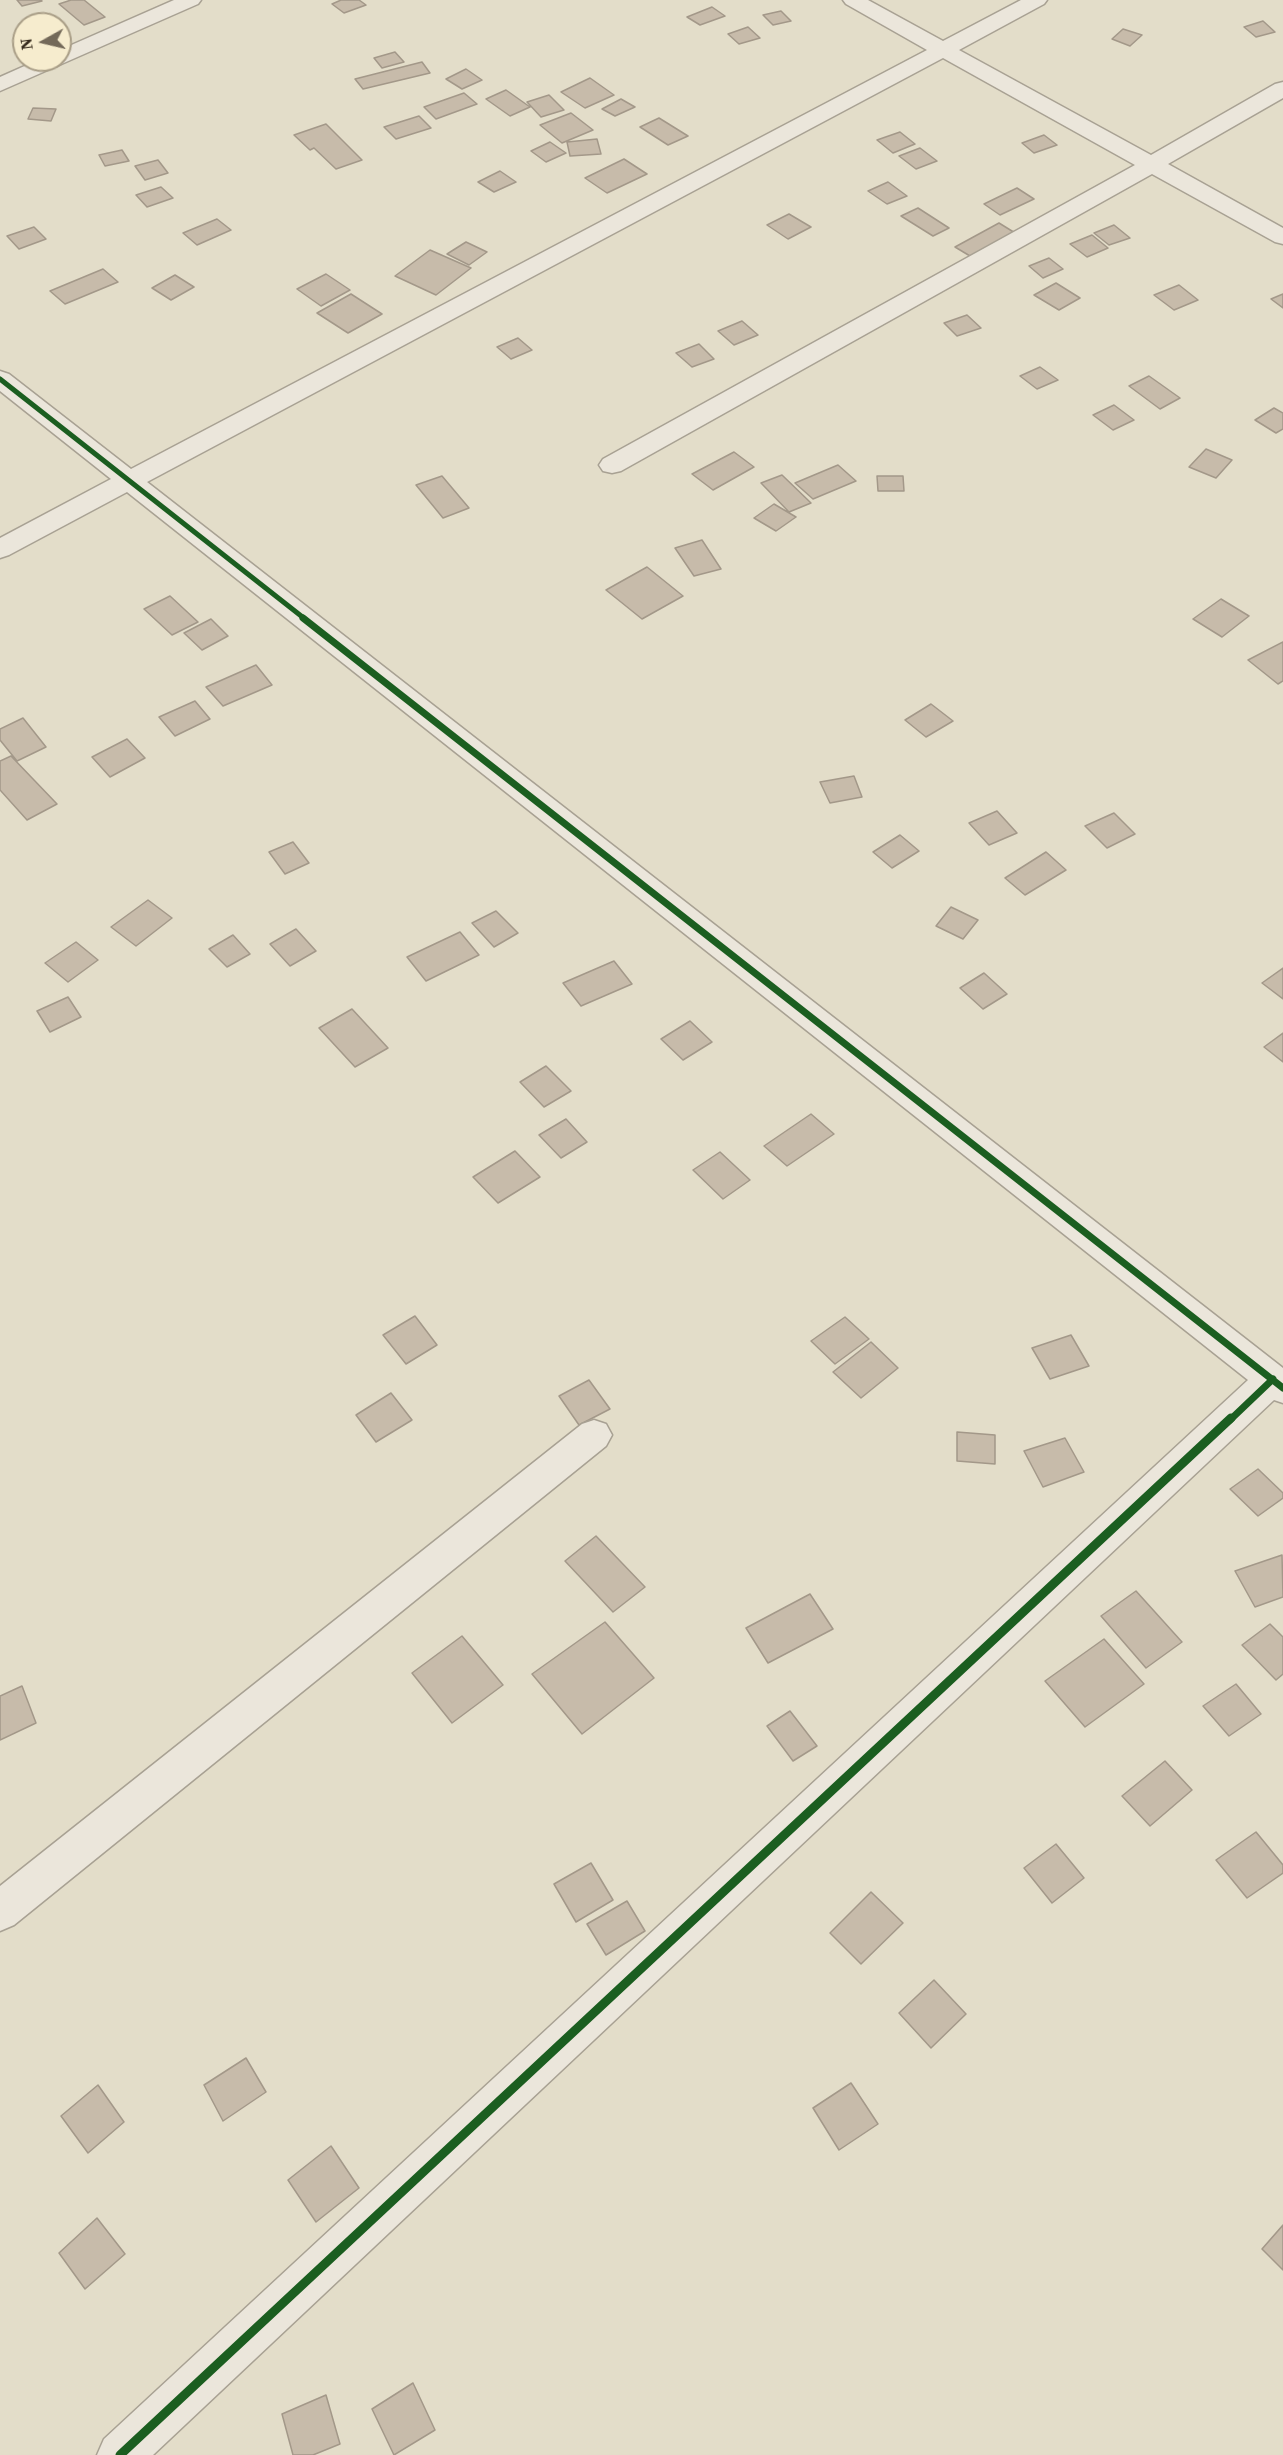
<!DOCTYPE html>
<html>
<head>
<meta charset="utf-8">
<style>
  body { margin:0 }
  #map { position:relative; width:1283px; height:2455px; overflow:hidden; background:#e3ddc9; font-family:"Source Serif 4",serif }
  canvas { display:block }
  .north { position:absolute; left:12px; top:12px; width:60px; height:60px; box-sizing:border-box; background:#f6ecce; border:2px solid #a99e87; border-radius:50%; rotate:262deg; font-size:16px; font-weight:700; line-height:24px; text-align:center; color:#362a1c }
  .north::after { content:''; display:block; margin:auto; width:21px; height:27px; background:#736959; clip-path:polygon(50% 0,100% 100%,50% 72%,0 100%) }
</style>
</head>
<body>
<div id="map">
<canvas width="1283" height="2455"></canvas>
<div class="north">N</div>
</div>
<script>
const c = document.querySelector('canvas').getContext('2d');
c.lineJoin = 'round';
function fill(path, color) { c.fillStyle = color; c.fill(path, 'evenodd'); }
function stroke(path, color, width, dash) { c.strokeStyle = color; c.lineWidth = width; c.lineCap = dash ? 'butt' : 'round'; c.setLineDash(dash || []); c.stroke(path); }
const building = new Path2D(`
  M17,0h24l1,1 -20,5z
  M71,0h13l21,17 -21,8 -25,-21z
  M341,0h18l7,5 -22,8 -12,-9z
  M712,7l13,9 -25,9 -13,-8z
  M781,11l10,10 -18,4 -10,-10z
  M1263,21l12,11 -19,5 -12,-10z
  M748,27l12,11 -21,6 -11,-10z
  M1123,29l19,6 -12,11 -18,-7z
  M395,52l9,10 -22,6 -8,-10z
  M422,62l8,11 -67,16 -8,-10z
  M466,69l16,11 -20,9 -16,-10z
  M590,78l24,17 -29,13 -24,-16z
  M506,90l24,17 -20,9 -24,-17z
  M464,93l13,11 -41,15 -12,-12z
  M549,95l15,15 -23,7 -14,-15z
  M621,99l14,8 -20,9 -13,-7z
  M33,108l23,1 -5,12 -23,-2z
  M571,113l22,17 -31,13 -22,-18z
  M419,116l12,12 -35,11 -12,-12z
  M659,118l29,18 -20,9 -28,-18z
  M326,124l36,36 -26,9 -22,-21 -4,2 -16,-15z
  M900,132l15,12 -22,9 -16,-13z
  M1044,135l13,10 -23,8 -12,-10z
  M597,139l4,15 -31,2 -3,-14z
  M550,142l16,11 -20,9 -15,-11z
  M920,148l17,13 -21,8 -17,-13z
  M122,150l7,11 -24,5 -6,-11z
  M624,159l23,15 -40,19 -22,-15z
  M158,160l10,13 -23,7 -10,-14z
  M500,171l16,11 -22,10 -16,-10z
  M888,182l19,14 -20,8 -19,-13z
  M161,187l12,11 -26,9 -11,-12z
  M1017,188l17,11 -34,16 -16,-11z
  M918,208l31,20 -16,8 -32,-20z
  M789,214l22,13 -23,12 -21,-14z
  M217,219l14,11 -34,15 -14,-12z
  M999,223l21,13 -45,23 -20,-12z
  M1114,225l16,13 -21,7 -15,-12z
  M34,227l12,12 -27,10 -12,-13z
  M1092,235l16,13 -21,9 -17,-13z
  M466,242l21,10 -18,13 -22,-11z
  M430,250l41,18 -35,27 -41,-19z
  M1049,258l14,11 -20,9 -14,-12z
  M103,269l15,13 -53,22 -15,-13z
  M326,274l24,16 -29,16 -24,-17z
  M175,275l19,12 -23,13 -19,-12z
  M1056,283l24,15 -21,12 -25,-15z
  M1179,285l19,15 -24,10 -20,-15z
  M351,294l31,20 -34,19 -31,-20z
  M1283,294v14l-12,-9z
  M967,315l14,13 -24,8 -13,-13z
  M742,321l16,14 -24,10 -16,-14z
  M518,338l14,12 -21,9 -14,-12z
  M699,344l15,15 -22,8 -16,-14z
  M1040,367l18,13 -21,9 -17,-13z
  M1149,376l31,22 -20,11 -31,-23z
  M1114,405l20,15 -21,10 -20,-15z
  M1274,408l9,5v16l-7,4 -21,-13z
  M1206,449l26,11 -16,18 -27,-11z
  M734,452l20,15 -41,23 -21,-16z
  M838,465l18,16 -43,18 -18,-16z
  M782,475l29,28 -22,9 -28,-29z
  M442,476l27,32 -26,10 -27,-33z
  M877,476h26l1,15h-26z
  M774,504l22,13 -20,14 -22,-13z
  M702,540l19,29 -27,7 -19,-28z
  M647,567l36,29 -41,23 -36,-29z
  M170,596l28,26 -26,13 -28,-26z
  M1221,599l28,17 -27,21 -29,-18z
  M211,619l17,17 -26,14 -18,-17z
  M1283,642v39l-5,3 -30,-24z
  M256,665l16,20 -49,21 -17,-19z
  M195,701l15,18 -35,17 -16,-19z
  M931,704l22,17 -27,16 -21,-17z
  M23,718l23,29 -29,14 -17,-21v-11z
  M127,739l18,19 -35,19 -18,-20z
  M11,756l46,48 -30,16 -27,-30v-29z
  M854,776l8,21 -32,6 -10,-21z
  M997,811l20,22 -28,12 -20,-22z
  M1114,813l21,21 -28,14 -22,-22z
  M900,835l19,16 -27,17 -19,-16z
  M293,842l16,21 -24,11 -16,-22z
  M1046,852l20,18 -41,25 -20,-17z
  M148,900l24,18 -36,28 -25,-19z
  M951,907l27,13 -15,19 -27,-13z
  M496,911l22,22 -24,14 -22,-24z
  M296,929l20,22 -26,15 -20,-22z
  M460,932l19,23 -53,26 -19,-24z
  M233,935l17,19 -23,13 -18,-18z
  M76,942l22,18 -30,22 -23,-19z
  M614,961l18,23 -51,22 -18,-23z
  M1283,968v31l-21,-16z
  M984,973l23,21 -24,15 -23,-21z
  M68,997l13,20 -31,15 -13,-21z
  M352,1009l36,39 -33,19 -36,-39z
  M690,1021l22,21 -29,18 -22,-21z
  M1283,1033v29l-19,-15z
  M546,1066l25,25 -27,16 -24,-25z
  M811,1114l23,20 -47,32 -23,-20z
  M566,1119l21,23 -26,16 -22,-23z
  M515,1151l25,26 -42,26 -25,-26z
  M720,1152l30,28 -27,19 -30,-29z
  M415,1316l22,29 -31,19 -23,-29z
  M845,1317l24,22 -34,25 -24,-23z
  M1071,1335l18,31 -39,13 -18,-31z
  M871,1342l27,26 -37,30 -28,-26z
  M589,1380l21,29 -31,16 -20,-29z
  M391,1393l21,27 -36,22 -20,-27z
  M957,1432l38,3v29l-38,-3z
  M1065,1438l19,34 -41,15 -19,-36z
  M1258,1469l25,24v5l-25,18 -28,-27z
  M596,1536l49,51 -32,25 -48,-51z
  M1282,1555l1,42 -28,10 -20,-36z
  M1136,1591l46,51 -36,26 -45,-52z
  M810,1594l23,35 -65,34 -22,-35z
  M605,1622l49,56 -72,56 -50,-60z
  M1270,1624l13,13v37l-7,6 -34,-35z
  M462,1636l41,49 -51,38 -40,-50z
  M1104,1639l40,45 -59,43 -40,-46z
  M1236,1684l25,30 -32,22 -26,-30z
  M22,1686l14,37 -36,17v-44z
  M790,1711l27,35 -24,15 -26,-35z
  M1165,1761l27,29 -42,36 -28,-30z
  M1256,1832l27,33v8l-36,25 -31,-38z
  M1056,1844l28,34 -32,25 -28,-35z
  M591,1863l22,37 -37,22 -22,-38z
  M871,1892l32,31 -42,41 -31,-31z
  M627,1901l18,30 -39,24 -19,-31z
  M934,1980l32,34 -35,34 -32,-35z
  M246,2058l20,34 -43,29 -19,-36z
  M851,2083l27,41 -39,26 -26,-42z
  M98,2085l26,37 -36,31 -27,-37z
  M331,2146l28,42 -43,34 -28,-42z
  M97,2218l28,36 -40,35 -26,-36z
  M1283,2225v45l-21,-21z
  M413,2383l22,47 -41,25 -22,-46z
  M326,2395l14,49 -27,11h-20l-11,-41z`);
fill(building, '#c7bbaa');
stroke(building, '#a39889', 1.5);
const street = new Path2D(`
  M174,0h27l-3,4 -198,87v-14l38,-17h22v-10z
  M843,0h25l75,41 78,-41h26l-3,4 -85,46 192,105 124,-71 8,-2v16l-115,66 115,64v16l-8,-2 -123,-68 -531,297 -9,2 -9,-2 -4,-6 4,-6 532,-294 -192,-107 -796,424 1136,886v35l-9,-3 -1121,1055h-56l7,-16 1144,-1059 -1121,-888 -118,63 -9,3v-20l111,-59 -111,-88v-20l9,3 122,95 796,-419 -81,-46z
  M594,1420l12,4 6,11 -6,11 -592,479 -14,6v-45l582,-462z`);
stroke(street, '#a8a193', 3);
fill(street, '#ebe6db');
stroke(new Path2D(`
  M0,379l305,240`), '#1b5e20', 5);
stroke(new Path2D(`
  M303,618l980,770
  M1230,1420l43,-41`), '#1b5e20', 7);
stroke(new Path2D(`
  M120,2455l1111,-1037`), '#1b5e20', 9);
</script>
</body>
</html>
